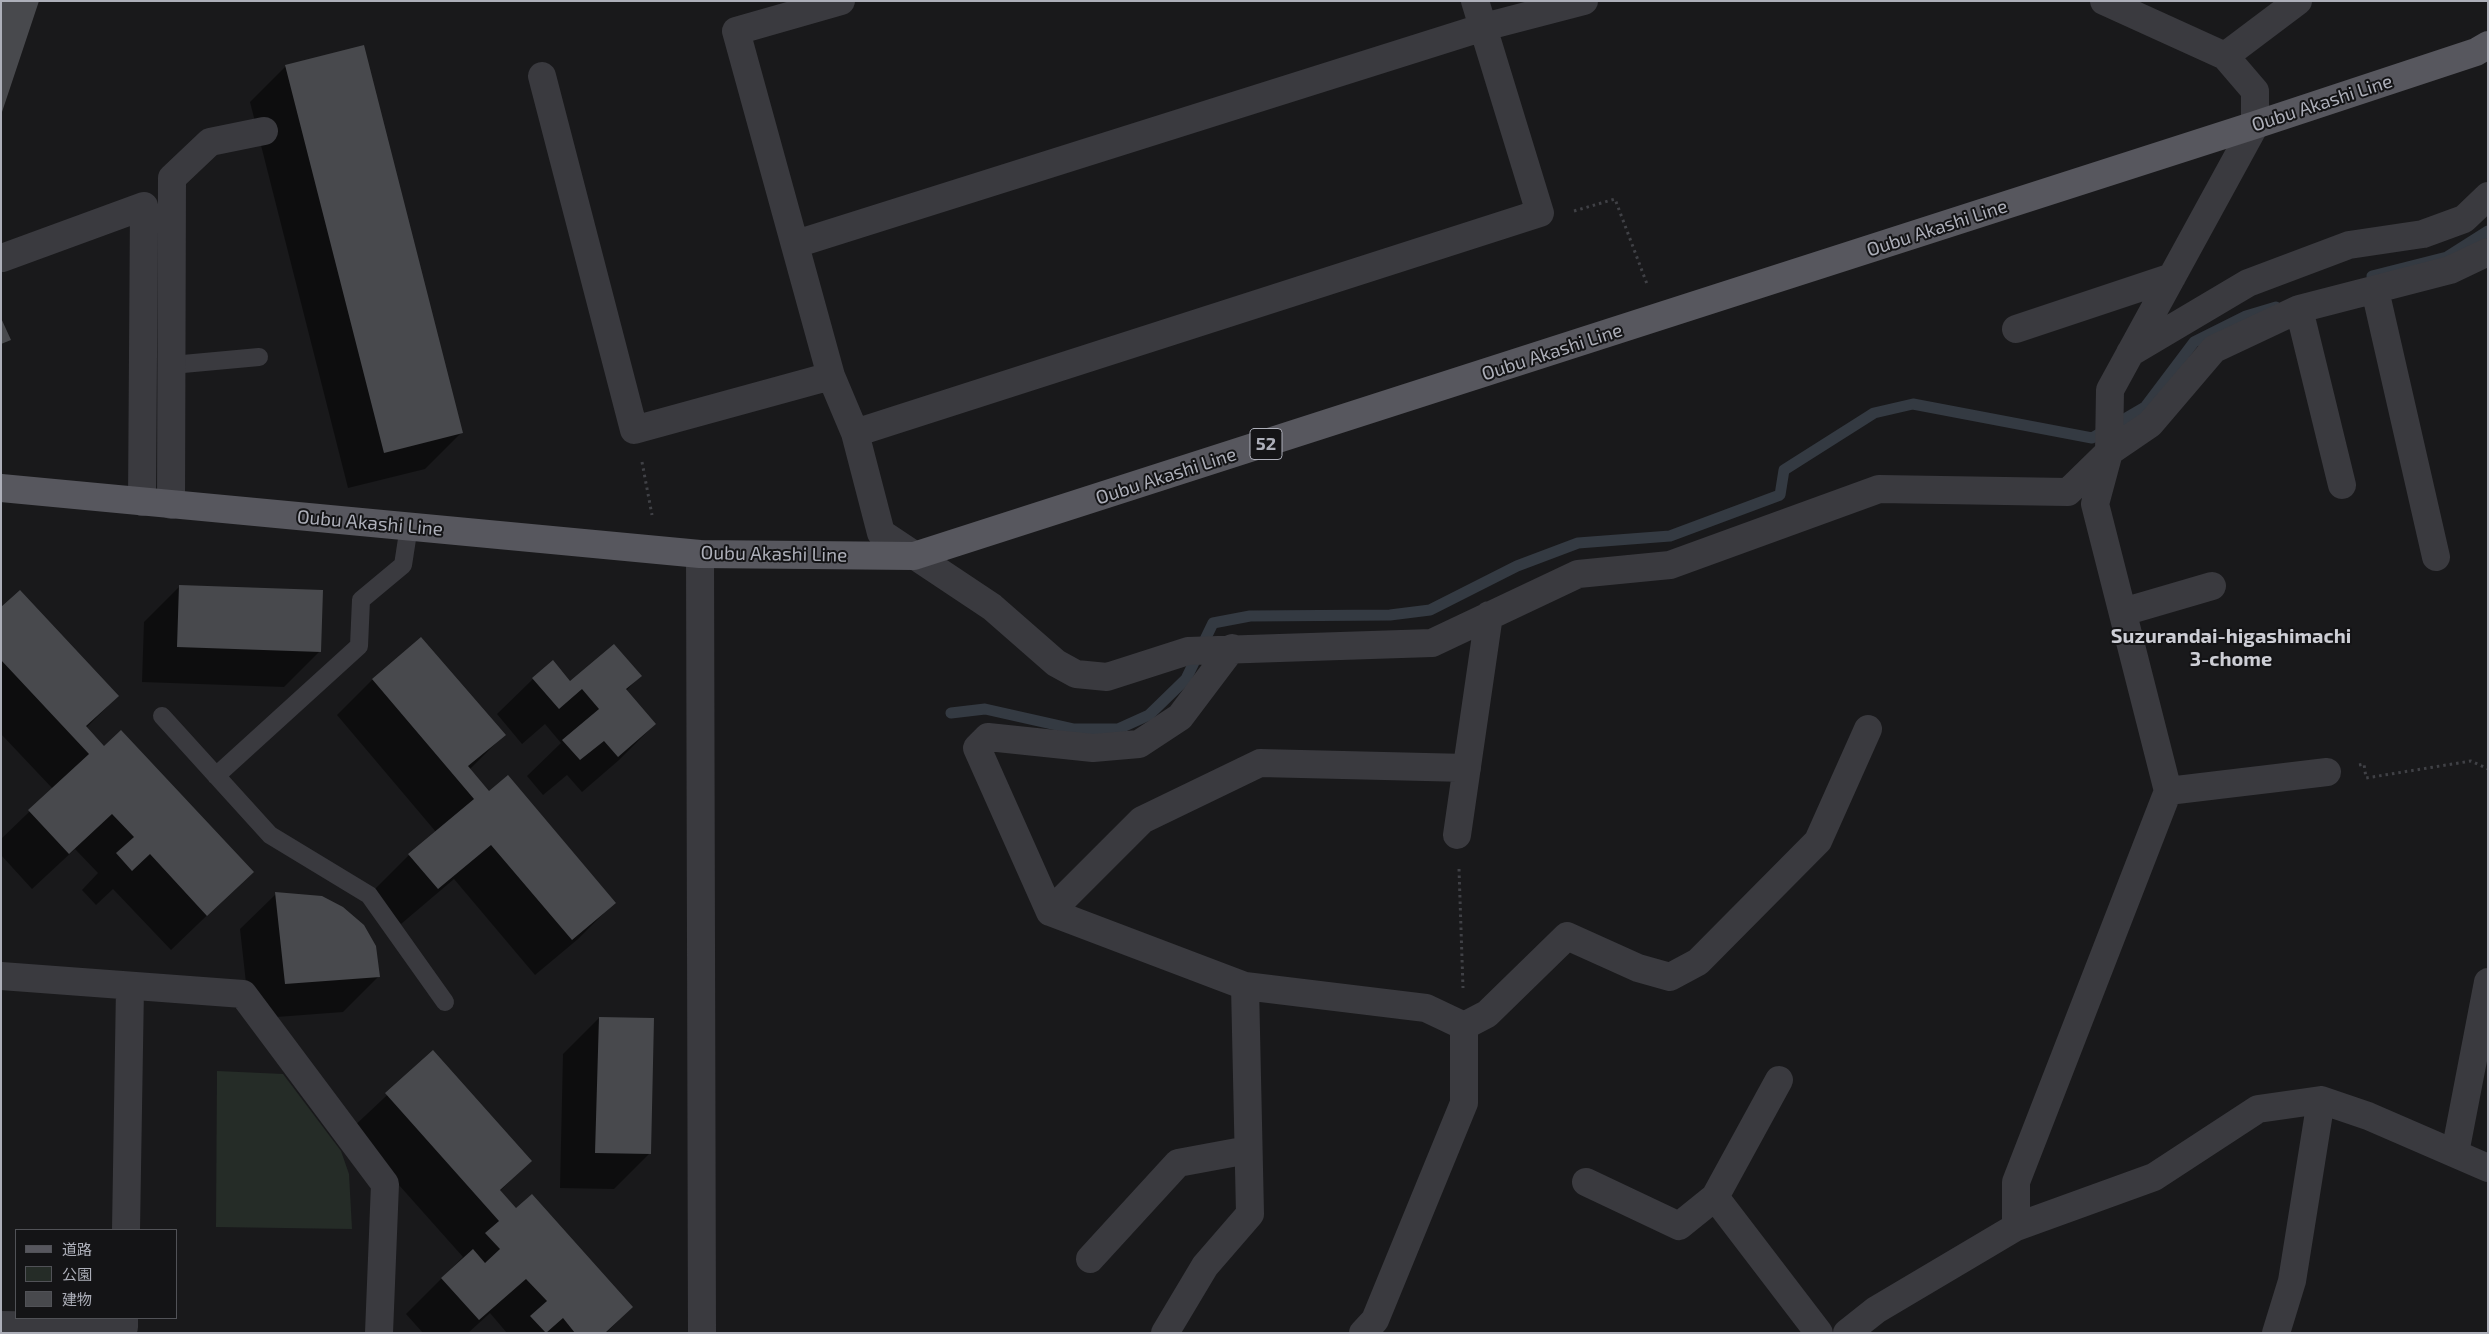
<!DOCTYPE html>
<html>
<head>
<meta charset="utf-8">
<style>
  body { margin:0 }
  #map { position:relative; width:2489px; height:1334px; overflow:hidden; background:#19191b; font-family:"Exo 2","Noto Sans JP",sans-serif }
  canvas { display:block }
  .frame { position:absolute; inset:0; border:2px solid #adafb9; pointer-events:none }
  .legend { position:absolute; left:15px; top:1229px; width:162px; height:90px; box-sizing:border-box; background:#141416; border:1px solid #515257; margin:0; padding:6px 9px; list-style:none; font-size:15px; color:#adafb9 }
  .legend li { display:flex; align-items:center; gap:10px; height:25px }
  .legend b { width:25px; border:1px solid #515257 }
</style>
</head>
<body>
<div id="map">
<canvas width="2489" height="1334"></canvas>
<div class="frame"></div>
<ul class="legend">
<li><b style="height:6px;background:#57575e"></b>道路</li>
<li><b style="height:14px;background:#252c27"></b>公園</li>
<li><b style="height:14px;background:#48494d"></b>建物</li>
</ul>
</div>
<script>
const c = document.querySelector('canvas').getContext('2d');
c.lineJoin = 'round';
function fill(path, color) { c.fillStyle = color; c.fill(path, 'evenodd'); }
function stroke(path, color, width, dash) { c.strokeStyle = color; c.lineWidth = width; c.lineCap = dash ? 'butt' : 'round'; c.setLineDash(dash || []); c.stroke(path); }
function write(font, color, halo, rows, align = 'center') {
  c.font = font + ' "Exo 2",sans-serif'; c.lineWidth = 4; c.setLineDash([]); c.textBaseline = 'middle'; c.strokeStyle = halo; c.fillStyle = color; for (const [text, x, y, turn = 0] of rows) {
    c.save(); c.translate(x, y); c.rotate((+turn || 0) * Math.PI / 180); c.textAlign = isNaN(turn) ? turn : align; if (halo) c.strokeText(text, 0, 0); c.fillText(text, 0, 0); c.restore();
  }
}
fill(new Path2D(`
  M217,1071l66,3 58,77 8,23 3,55 -136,-2z`), '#252c27');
fill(new Path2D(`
  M286,66l175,367 -36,36 -77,19 -98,-386z
  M180,586l140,65 -36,36 -142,-5 2,-60z
  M1,608l117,88 -32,32 18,19 148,125 -81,78 -58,-61 -17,16 -14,-15 16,-17 -23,-24 -43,40 -31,-34v-16l52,-50 -52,-55z
  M640,676l-14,15 29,33 -36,36 -37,32 -15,-17 -24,20 -16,-19 34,-33 -16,-19 -23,20 -25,-30 36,-35 37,4z
  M373,679l131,56 -34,34 19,23 125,111 -36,36 -43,36 -81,-96 -53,45 -28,-33 36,-36 27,-23 -99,-117z
  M276,894l103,82 -36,36 -93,7 -10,-90z
  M599,1018l51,135 -36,36 -54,-1 3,-134z
  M433,1052l97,109 -30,30 16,18 116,98 -26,26h-99l-17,-20 -22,20h-45l-17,-19 57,-57 -113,-127z`), '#0007');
stroke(new Path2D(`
  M2372,276l75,-19 41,-26
  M951,713l34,-4 89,20h44l31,-14 37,-36 27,-56 37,-7 140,-1 40,-5 87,-44 61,-23 92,-7 110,-41 4,-25 90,-57 39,-9 179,34 53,-31 49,-65 52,-26 30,-9`), '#343a42', 11);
fill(new Path2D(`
  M1,1h38l-37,111 -1,-1z
  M364,45l99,388 -79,20 -99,-388z
  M1,318l10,22 -10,4z
  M179,585l144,5 -2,62 -144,-5z
  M20,590l99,106 -33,30 18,20 17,-16 133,142 -47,44 -57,-62 -18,17 -16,-18 18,-16 -22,-23 -43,40 -41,-44 61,-56 -88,-94v-53z
  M421,637l85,98 -38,31 21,25 19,-16 108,128 -44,37 -81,-95 -53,44 -30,-35 66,-55 -102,-120z
  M614,644l28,32 -16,13 30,35 -38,33 -14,-16 -24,19 -18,-20 37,-31 -17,-20 -23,20 -27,-31 21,-18 17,21z
  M275,892l47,4 21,11 21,18 12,21 4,31 -95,7z
  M599,1017l55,1 -3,136 -56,-1z
  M433,1050l99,111 -32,29 16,18 16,-14 101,113 -28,26h-30l-12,-15 -17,15 -16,-17 17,-15 -21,-22 -47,41 -38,-42 32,-29 12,14 15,-14 -15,-16 14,-12 -114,-128z`), '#48494d');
stroke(new Path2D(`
  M1574,211l41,-12 32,85
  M642,462l10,53
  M2359,765l5,-1 2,14 105,-17 17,8
  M1459,869l4,119`), '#404146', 3, [2.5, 4]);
stroke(new Path2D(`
  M172,365l87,-8
  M162,716l108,119 99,60 76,107
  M216,776l143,-130 2,-46 42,-35 6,-39`), '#3a3a3f', 18);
stroke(new Path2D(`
  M841,1l-105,30 95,345 24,57 26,100 111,74 64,56 20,11 31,3 81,-26 244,-8 146,-69 92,-9 209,-76 189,3 41,-40 41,-28 64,-75 85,-40 151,-39 38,-18
  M2225,56l73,-55
  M542,76l92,354 197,-54
  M796,244l688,-217 100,-26
  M2,258l142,-52 -2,296
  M2375,290l61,267
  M2299,309l43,176
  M2016,329l156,-52
  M2130,353l118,-70 101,-38 74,-11 41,-15 24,-23
  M855,433l685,-220 -65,-212
  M171,505l1,-327 38,-36 54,-11
  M700,554l2,779
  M2123,612l89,-26
  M1232,648l-52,69 -41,27 -46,4 -105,-11 -11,11 73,164 195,74 181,22 38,18
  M2168,791l159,-19
  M1457,835l32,-220
  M1050,912l92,-92 118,-57 207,5
  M1,976l242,18 142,190 -6,149
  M1464,1026l23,-12 80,-78 71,32 32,9 28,-15 120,-121 50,-112
  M2455,1153l33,-171
  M1586,1182l93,44 36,-29 64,-117
  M1715,1197l104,136
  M2016,1227v-45l152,-391 -73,-287 14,-52 1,-62 145,-265v-34l-30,-35 -121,-55
  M126,1230l4,-243
  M1090,1259l88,-96 70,-13
  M1,1325l123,2v-9
  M1165,1333l40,-67 45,-52 -5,-228
  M1363,1333l12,-13 89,-217v-77
  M1847,1333l29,-23 140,-83 138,-50 104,-68 63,-9 47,16 120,52
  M2276,1333l16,-52 29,-181`), '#3a3a3f', 28);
stroke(new Path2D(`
  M1,488l699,66 214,2 1341,-431 221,-73 12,-7`), '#57575e', 28);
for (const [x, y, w] of [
  [1266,444,32]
]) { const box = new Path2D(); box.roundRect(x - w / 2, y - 15.5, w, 31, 4); c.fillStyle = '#141416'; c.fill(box); stroke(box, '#adafb9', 1); }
write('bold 18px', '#adafb9', null, [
  ["52",1266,444]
]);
write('19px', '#adafb9', '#141416', [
  ["Oubu Akashi Line",2322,103,-18],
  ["Oubu Akashi Line",1937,228,-18],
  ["Oubu Akashi Line",1552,352,-18],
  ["Oubu Akashi Line",1166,476,-18],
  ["Oubu Akashi Line",370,523,5],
  ["Oubu Akashi Line",774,554,1]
]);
write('bold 20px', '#cdced5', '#141416', [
  ["Suzurandai-higashimachi",2231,636],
  ["3-chome",2231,659]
]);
</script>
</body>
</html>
